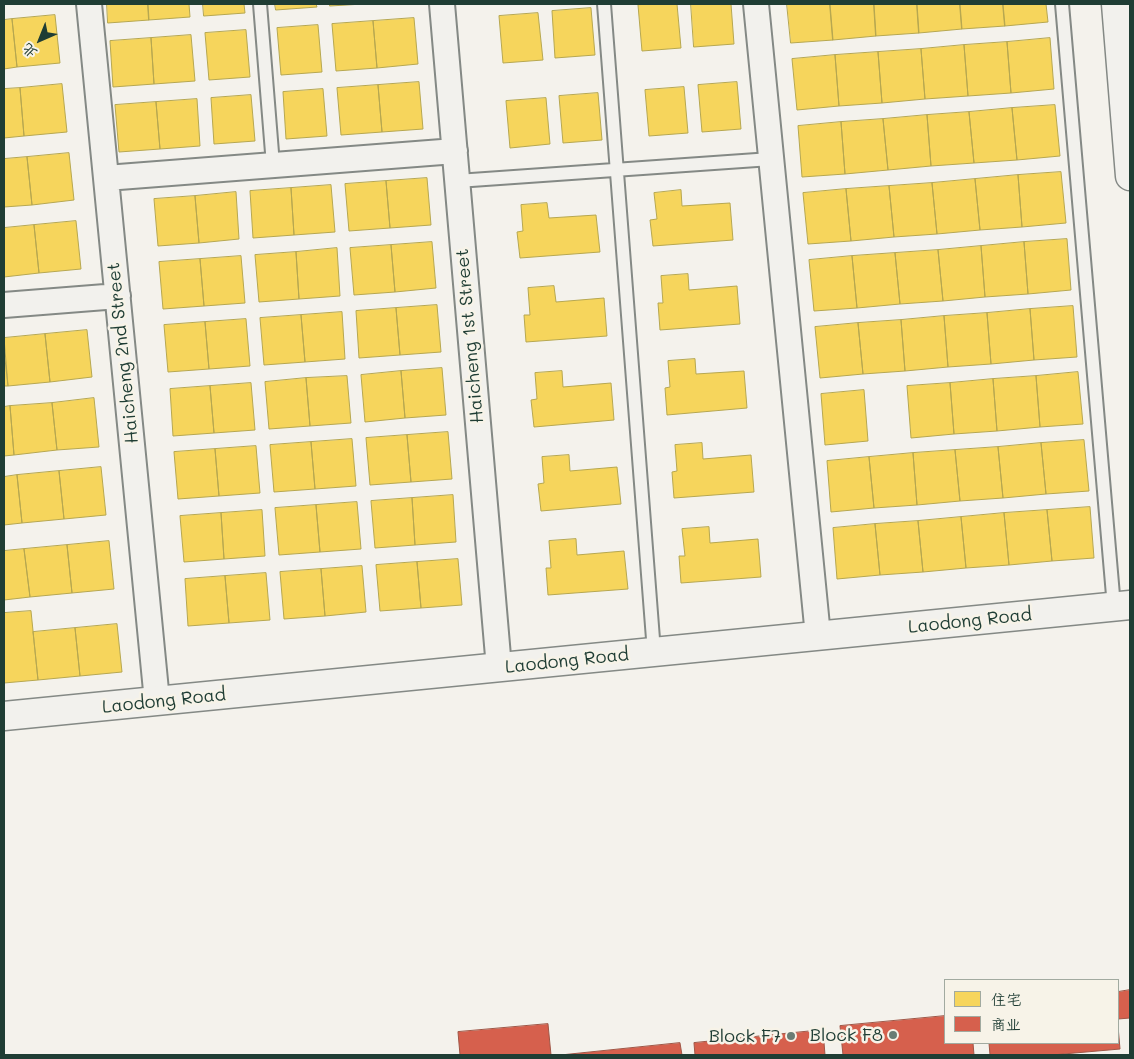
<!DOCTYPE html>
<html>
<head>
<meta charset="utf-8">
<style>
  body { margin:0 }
  #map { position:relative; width:1134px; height:1059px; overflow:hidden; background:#f4f2ec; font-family:Mali,"LXGW WenKai TC",sans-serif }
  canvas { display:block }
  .frame { position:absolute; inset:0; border:5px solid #1f3d34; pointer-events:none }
  .legend { position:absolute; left:944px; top:979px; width:175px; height:65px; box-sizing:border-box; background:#f7f3e8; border:1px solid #a1aaa0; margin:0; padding:6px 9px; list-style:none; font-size:15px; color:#1f3d34 }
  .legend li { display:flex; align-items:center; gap:10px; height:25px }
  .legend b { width:25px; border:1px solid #a1aaa0 }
  .north { position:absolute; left:15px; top:15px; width:50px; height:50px; -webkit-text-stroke:4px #f7f3e8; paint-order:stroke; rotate:224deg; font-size:14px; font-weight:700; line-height:20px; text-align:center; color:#1f3d34 }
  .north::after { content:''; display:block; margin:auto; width:18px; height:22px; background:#1f3d34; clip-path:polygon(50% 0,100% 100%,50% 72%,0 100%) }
</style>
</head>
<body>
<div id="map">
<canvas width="1134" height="1059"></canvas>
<div class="frame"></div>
<ul class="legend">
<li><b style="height:14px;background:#f6d55c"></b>住宅</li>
<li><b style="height:14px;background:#d6604d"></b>商业</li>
</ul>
<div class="north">北</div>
</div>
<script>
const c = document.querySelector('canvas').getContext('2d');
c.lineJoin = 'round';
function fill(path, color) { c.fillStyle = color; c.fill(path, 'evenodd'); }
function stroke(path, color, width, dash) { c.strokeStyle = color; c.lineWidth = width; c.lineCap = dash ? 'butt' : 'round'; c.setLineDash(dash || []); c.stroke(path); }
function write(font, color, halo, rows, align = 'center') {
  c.font = font + ' Mali,sans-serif'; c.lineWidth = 5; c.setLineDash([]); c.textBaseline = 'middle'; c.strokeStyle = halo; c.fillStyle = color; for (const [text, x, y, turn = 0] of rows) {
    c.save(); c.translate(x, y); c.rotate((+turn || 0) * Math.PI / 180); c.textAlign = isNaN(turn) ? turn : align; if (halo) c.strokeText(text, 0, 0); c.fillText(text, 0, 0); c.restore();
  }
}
const homes = new Path2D(`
  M107,4h41l1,16 -41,3z
  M148,4h41l1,13 -41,3z
  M203,4h41l1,9 -41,3z
  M275,4h41l1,3 -41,3z
  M330,4h33l-33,2z
  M677,4l4,44 -39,3 -4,-46z
  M691,4h40l3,40 -40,3z
  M787,4h43l3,36 -42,3z
  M830,4h44l2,32 -43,4z
  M874,4h43l2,29 -43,3z
  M917,4h43l2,25 -43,4z
  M960,4h43l2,22 -43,3z
  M1003,4h43l2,18 -43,4z
  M591,8l4,47 -40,3 -3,-47z
  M538,13l5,47 -40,3 -4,-47z
  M55,15l5,48 -43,4 -5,-48z
  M414,18l4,46 -41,4 -4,-47z
  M12,19l5,48 -13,2v-49z
  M373,21l4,47 -41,3 -4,-47z
  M318,25l4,47 -41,3 -4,-47z
  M246,30l4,47 -41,3 -4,-47z
  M191,35l4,46 -41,3 -3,-46z
  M151,38l3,46 -41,3 -3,-46z
  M1050,38l4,51 -43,4 -4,-51z
  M1007,42l4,51 -43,3 -4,-51z
  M964,45l4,51 -43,3 -4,-50z
  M921,49l4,50 -43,4 -4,-51z
  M878,52l4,51 -43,3 -4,-51z
  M835,55l4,51 -42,4 -5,-51z
  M419,82l4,47 -41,3 -4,-47z
  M737,82l4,47 -39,3 -4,-47z
  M62,84l5,48 -43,4 -4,-48z
  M378,85l4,47 -41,3 -4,-47z
  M684,87l4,46 -39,3 -4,-46z
  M20,88l4,48 -20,2v-49z
  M323,89l4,47 -41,3 -3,-47z
  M598,93l4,47 -39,3 -4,-47z
  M251,95l4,46 -41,3 -3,-46z
  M546,98l4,46 -40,4 -4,-47z
  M197,99l3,47 -40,3 -4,-47z
  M156,102l4,47 -41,3 -4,-47z
  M1055,105l5,51 -43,4 -5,-52z
  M1012,108l5,52 -43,3 -5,-51z
  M969,112l5,51 -43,3 -4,-51z
  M927,115l4,51 -43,4 -5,-51z
  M883,119l5,51 -43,4 -4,-52z
  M841,122l4,52 -43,3 -4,-51z
  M69,153l5,47 -42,5 -5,-48z
  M27,157l5,48 -28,2v-48z
  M1061,172l5,51 -44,4 -4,-52z
  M1018,175l4,52 -42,3 -5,-51z
  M427,178l4,47 -41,3 -4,-47z
  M975,179l5,51 -43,4 -5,-51z
  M386,181l4,47 -41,3 -4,-47z
  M932,183l5,51 -43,3 -5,-51z
  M331,185l4,47 -41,3 -3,-47z
  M889,186l5,51 -43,4 -5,-52z
  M291,188l3,47 -41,3 -3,-47z
  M846,189l5,52 -43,3 -5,-51z
  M681,190l1,16 48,-3 3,37 -80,6 -3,-26 7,-1 -3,-26z
  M236,192l3,47 -40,4 -4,-47z
  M195,196l4,47 -41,3 -4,-47z
  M547,203l2,15 47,-3 4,37 -80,6 -3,-26 6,-1 -2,-26z
  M76,221l5,48 -42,4 -5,-48z
  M34,225l5,48 -35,4v-49z
  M1067,239l4,51 -43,4 -4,-52z
  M432,242l4,46 -41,4 -4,-47z
  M1024,242l4,52 -43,3 -4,-51z
  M391,245l4,47 -41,3 -4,-47z
  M981,246l4,51 -42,4 -5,-51z
  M337,248l3,48 -41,3 -3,-47z
  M938,250l5,51 -43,3 -5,-51z
  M296,252l3,47 -40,3 -4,-47z
  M895,253l5,51 -43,4 -5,-52z
  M241,256l4,47 -41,3 -4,-47z
  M852,256l5,52 -43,3 -5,-51z
  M200,259l4,47 -41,3 -4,-47z
  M688,274l1,16 48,-4 3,38 -80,6 -2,-27h5l-2,-27z
  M554,286l2,16 48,-4 3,38 -81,6 -2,-27h6l-2,-27z
  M437,305l4,47 -41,3 -4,-47z
  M1073,306l4,51 -43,3 -4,-51z
  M396,308l4,47 -41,3 -3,-47z
  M1030,309l4,51 -43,4 -4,-51z
  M342,312l3,47 -40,3 -4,-47z
  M987,313l4,51 -43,3 -4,-51z
  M301,315l4,47 -41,3 -4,-47z
  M944,316l4,51 -43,4 -4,-51z
  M246,319l4,47 -41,3 -4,-47z
  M901,320l4,51 -42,3 -5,-51z
  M205,322l4,47 -41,3 -4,-47z
  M858,323l5,51 -43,4 -5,-51z
  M87,330l5,47 -42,5 -5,-48z
  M45,334l5,48 -42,4 -4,-48z
  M4,350l4,36h-4z
  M695,359l1,15 48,-3 3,37 -80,7 -2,-27 5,-1 -2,-26z
  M442,368l4,47 -41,3 -4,-47z
  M401,371l4,47 -40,4 -4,-47z
  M562,371l1,16 48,-4 3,37 -80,7 -3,-27 6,-1 -2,-26z
  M1078,372l5,52 -43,3 -4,-51z
  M347,376l4,47 -41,3 -4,-48z
  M1036,376l4,51 -43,4 -4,-52z
  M306,378l4,48 -41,3 -4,-47z
  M993,379l4,52 -43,3 -4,-51z
  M251,383l4,47 -41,3 -4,-47z
  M950,383l4,51 -43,4 -4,-52z
  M210,386l4,47 -41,3 -3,-47z
  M864,390l4,51 -43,4 -4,-51z
  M94,398l5,49 -42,3 -5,-47z
  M52,403l5,47 -43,5 -4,-49z
  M10,406l4,49 -10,1v-49z
  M448,432l4,47 -41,3 -4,-47z
  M407,435l4,47 -41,3 -4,-47z
  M352,439l4,47 -41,3 -4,-47z
  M1084,440l5,51 -43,3 -5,-51z
  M311,442l4,47 -41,3 -4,-47z
  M702,443l1,16 48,-4 3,37 -80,6 -2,-26 5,-1 -2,-26z
  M1041,443l5,51 -43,4 -5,-51z
  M256,446l4,47 -41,3 -4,-47z
  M998,447l5,51 -43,3 -5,-51z
  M215,449l4,47 -41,3 -4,-47z
  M955,450l5,51 -43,4 -4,-52z
  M913,453l4,52 -43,3 -5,-51z
  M569,455l1,16 47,-4 4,37 -80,7 -3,-27 6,-1 -2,-26z
  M869,457l5,51 -43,4 -4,-51z
  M101,467l5,48 -42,4 -5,-48z
  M59,471l5,48 -42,4 -5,-48z
  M17,475l5,48 -18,2v-48z
  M453,495l3,47 -41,3 -3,-47z
  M412,498l3,47 -40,3 -4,-47z
  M357,502l4,47 -41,3 -4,-47z
  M316,505l4,47 -41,3 -4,-47z
  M1090,507l4,51 -42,3 -5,-51z
  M262,510l3,46 -41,3 -3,-46z
  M1047,510l5,51 -43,4 -5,-52z
  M221,513l3,46 -40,3 -4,-46z
  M1004,513l5,52 -43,3 -5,-51z
  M961,517l5,51 -43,4 -5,-51z
  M918,521l5,51 -43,3 -5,-51z
  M875,524l5,51 -43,4 -4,-51z
  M709,527l1,16 48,-4 3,38 -80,6 -2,-27h6l-3,-27z
  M576,539l1,16 47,-4 4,38 -80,6 -2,-27h5l-2,-27z
  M109,541l5,48 -42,4 -5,-48z
  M67,545l5,48 -42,4 -6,-48z
  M24,549l6,48 -26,3v-49z
  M458,559l4,46 -41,3 -4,-46z
  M417,562l4,46 -41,3 -4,-46z
  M362,566l4,46 -41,4 -4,-47z
  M321,569l4,47 -41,3 -4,-47z
  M266,573l4,47 -41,3 -4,-47z
  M225,576l4,47 -41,3 -3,-47z
  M31,611l7,69 -34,3v-70z
  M117,624l5,48 -42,4 -5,-48z
  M75,628l5,48 -42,4 -5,-48z`);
fill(homes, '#f6d55c');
stroke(homes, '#b6a750', 1);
const shops = new Path2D(`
  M1130,990v28l-12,1v-27z
  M945,1016v27h28l1,12h-131l-3,-29z
  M548,1024l3,31h-91l-2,-23z
  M1118,1026l2,23 -68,6h-62l-1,-12h129z
  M823,1030l2,25h-130l-1,-12z
  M680,1043l2,12h-121z`);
fill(shops, '#d6604d');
stroke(shops, '#9f5646', 1);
const service = new Path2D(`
  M260,4l13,161
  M604,4l50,648
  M1062,4l52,603
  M457,181l314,-22`);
const minor = new Path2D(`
  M89,4l68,697
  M442,4l57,664
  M756,4l62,632
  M106,178l349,-27
  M4,305l114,-9`);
const tertiary = new Path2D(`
  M4,716l1126,-111`);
const secondary = new Path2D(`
  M1116,4l14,172`);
stroke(service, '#848985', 16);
stroke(minor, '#848985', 28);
stroke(tertiary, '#848985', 31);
stroke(secondary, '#848985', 31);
stroke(service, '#f2f1ed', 12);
stroke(minor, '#f2f1ed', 24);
stroke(tertiary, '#f2f1ed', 28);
stroke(secondary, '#f2f1ed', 28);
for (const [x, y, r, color] of [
  [893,1035,5,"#6a7c74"],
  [791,1036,5,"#6a7c74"]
]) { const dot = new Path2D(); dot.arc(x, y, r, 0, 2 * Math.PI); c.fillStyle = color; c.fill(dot); stroke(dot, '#f7f3e8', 2); }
write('18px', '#1f3d34', '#f7f3e8', [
  ["Haicheng 1st Street",470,336,-95],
  ["Haicheng 2nd Street",123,353,-96],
  ["Laodong Road",970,621,-6],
  ["Laodong Road",567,661,-6],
  ["Laodong Road",164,701,-6]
]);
write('18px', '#1f3d34', '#f7f3e8', [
  ["Block F8",883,1035],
  ["Block F7",781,1036]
], 'right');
</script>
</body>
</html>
